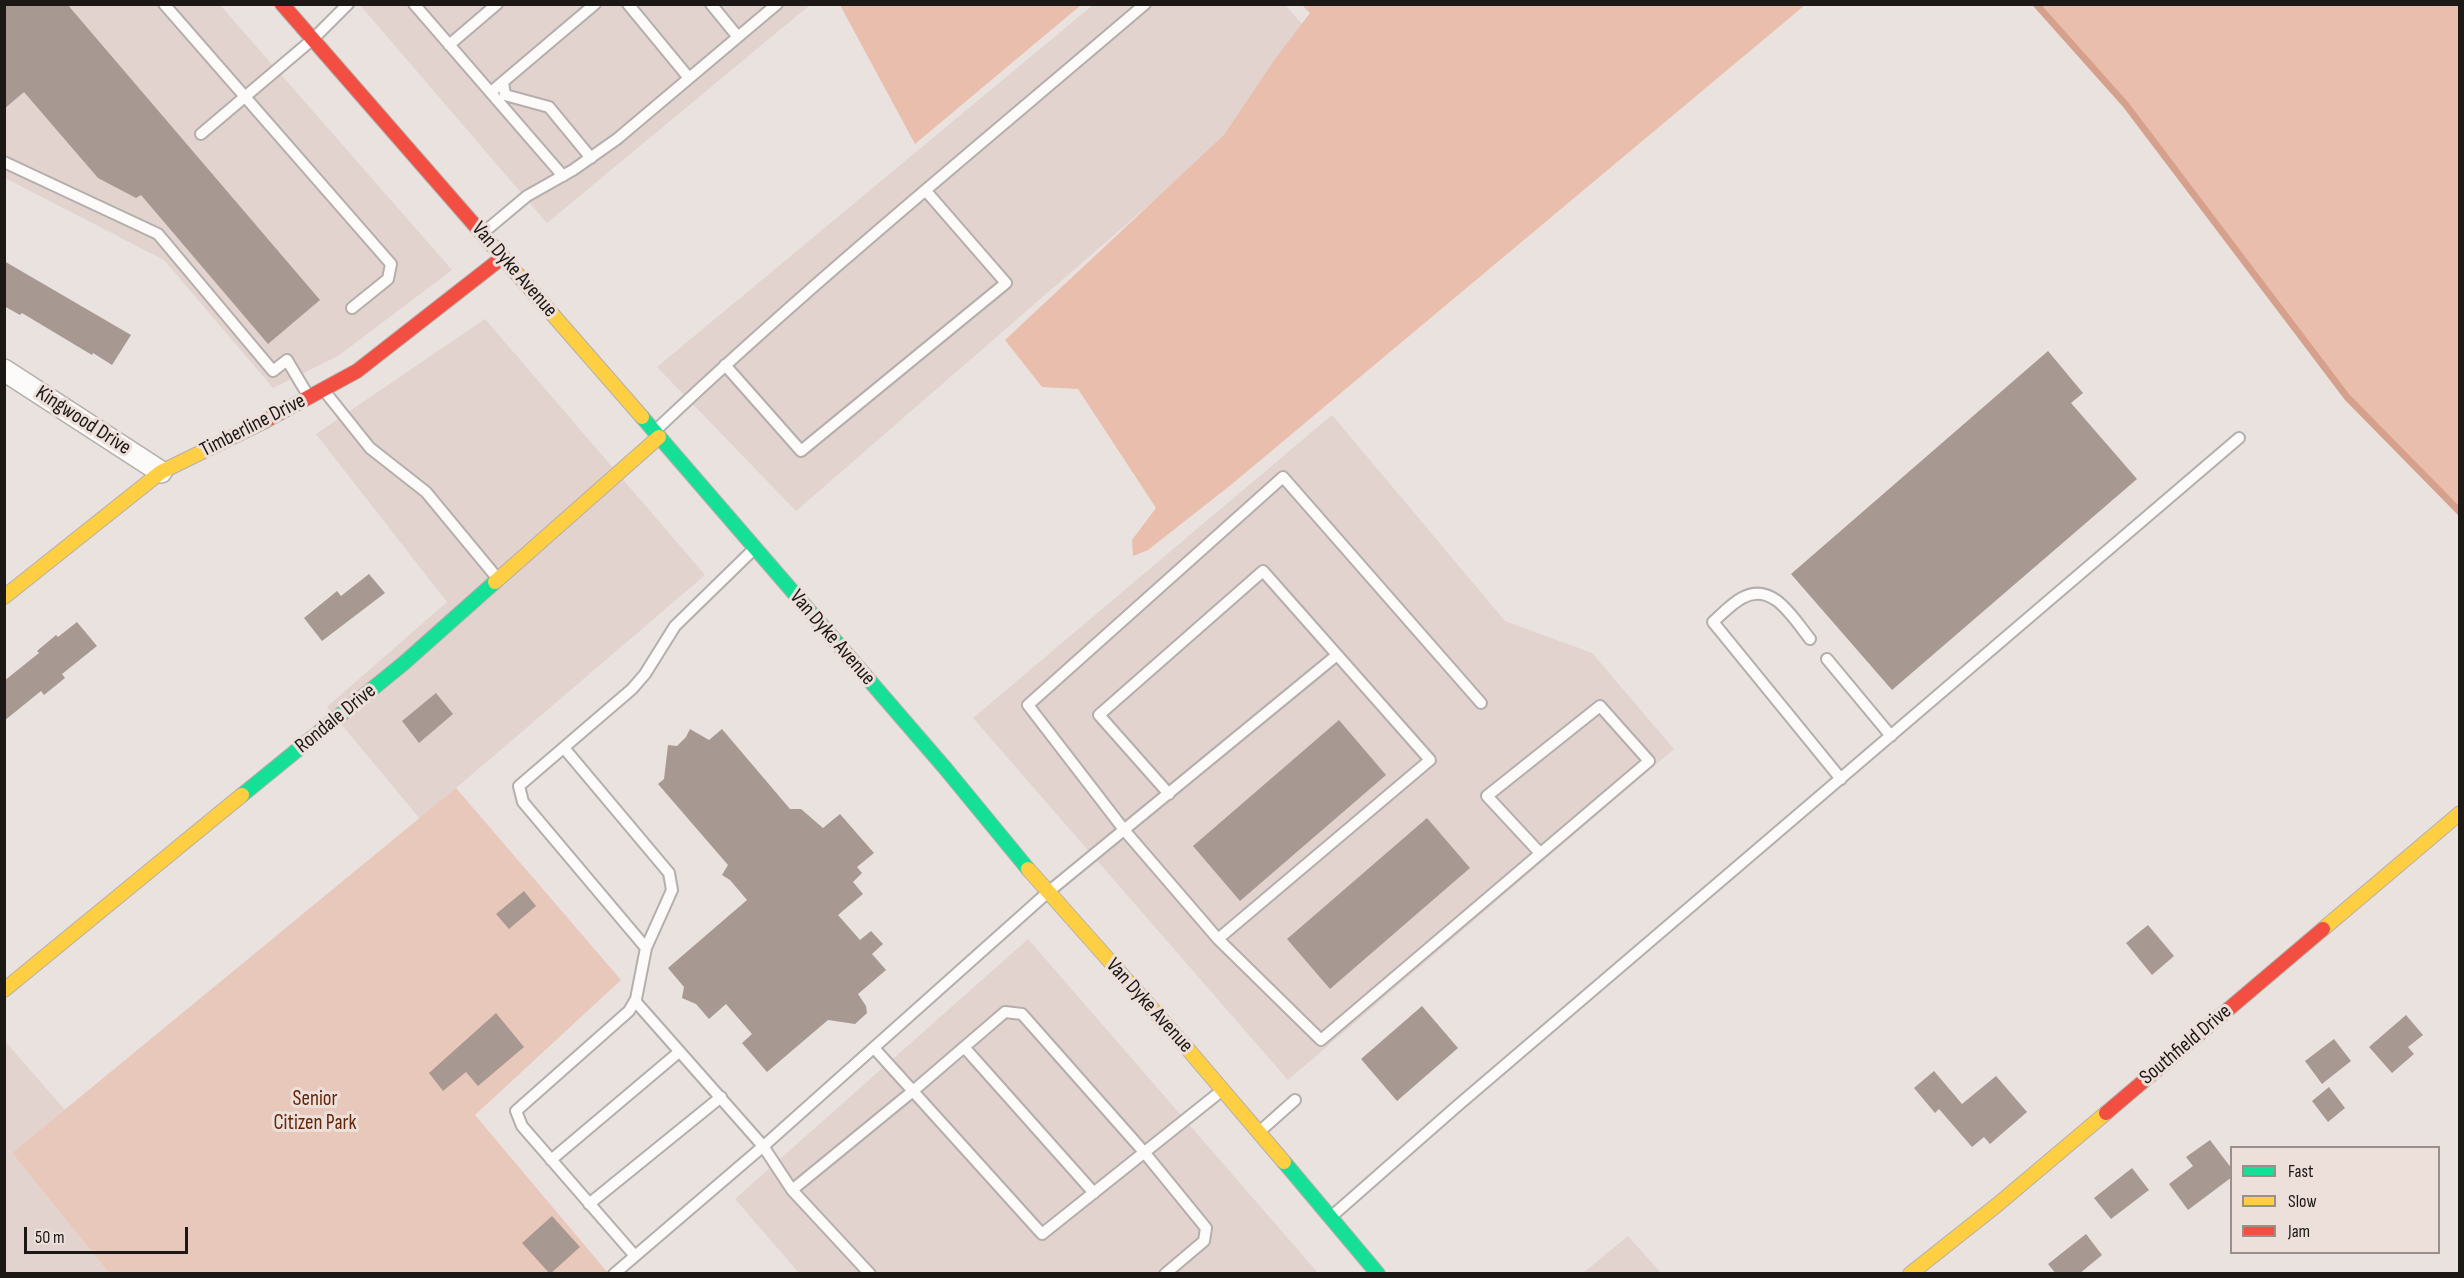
<!DOCTYPE html>
<html>
<head>
<meta charset="utf-8">
<style>
  body { margin:0 }
  #map { position:relative; width:2464px; height:1278px; overflow:hidden; background:#e9e2df; font-family:"Sofia Sans Condensed",sans-serif }
  canvas { display:block }
  .frame { position:absolute; inset:0; border:6px solid #1c1816; pointer-events:none }
  .legend { position:absolute; left:2230px; top:1146px; width:210px; height:108px; box-sizing:border-box; background:#ede0db; border:2px solid #99908c; margin:0; padding:8px 10px; list-style:none; font-size:18px; color:#1c1816 }
  .legend li { display:flex; align-items:center; gap:12px; height:30px }
  .legend b { width:30px; border:2px solid #99908c }
  .scale { position:absolute; left:24px; top:1227px; width:164px; height:27px; box-sizing:border-box; border:3px solid #1c1816; border-top:0; padding-left:8px; font-size:18px; line-height:21px; white-space:nowrap; color:#1c1816; -webkit-text-stroke:4px #ede0db; paint-order:stroke }
</style>
</head>
<body>
<div id="map">
<canvas width="2464" height="1278"></canvas>
<div class="frame"></div>
<ul class="legend">
<li><b style="height:8px;background:#16e098"></b>Fast</li>
<li><b style="height:8px;background:#ffcf43"></b>Slow</li>
<li><b style="height:8px;background:#f24e42"></b>Jam</li>
</ul>
<div class="scale">50 m</div>
</div>
<script>
const c = document.querySelector('canvas').getContext('2d');
c.lineJoin = 'round';
function fill(path, color) { c.fillStyle = color; c.fill(path, 'evenodd'); }
function stroke(path, color, width, dash) { c.strokeStyle = color; c.lineWidth = width; c.lineCap = dash ? 'butt' : 'round'; c.setLineDash(dash || []); c.stroke(path); }
function write(font, color, halo, rows, align = 'center') {
  c.font = font + ' "Sofia Sans Condensed",sans-serif'; c.lineWidth = 6; c.setLineDash([]); c.textBaseline = 'middle'; c.strokeStyle = halo; c.fillStyle = color; for (const [text, x, y, turn = 0] of rows) {
    c.save(); c.translate(x, y); c.rotate((+turn || 0) * Math.PI / 180); c.textAlign = isNaN(turn) ? turn : align; if (halo) c.strokeText(text, 0, 0); c.fillText(text, 0, 0); c.restore();
  }
}
fill(new Path2D(`
  M4,5h216l232,265 -114,86 -65,32 -109,-128 -159,-82z
  M360,5h450l-263,218z
  M1093,5h192l41,46 -530,460 -139,-144z
  M485,319l220,256 -285,244 -93,-112 120,-105 -131,-168z
  M1332,415l173,206 87,32 82,96 -386,331 -315,-362z
  M1028,939l290,334h-519l-64,-74z
  M4,1040l61,70 -53,43 97,120h-104z
  M1628,1236l33,37h-78z`), '#e2d3ce');
fill(new Path2D(`
  M456,788l165,192 -146,135 133,158h-499l-97,-120z`), '#e8c8bb');
fill(new Path2D(`
  M840,5h241l-166,139z
  M1302,5h503l-573,479 -84,66 -15,6 -1,-16 24,-32 -78,-119 -36,-2 -37,-47 219,-205 51,-76 35,-46z
  M2036,5h423v507l-112,-115 -221,-292z`), '#eabeac');
stroke(new Path2D(`
  M2036,4l90,101 221,292 113,115`), '#d6a18c', 7);
fill(new Path2D(`
  M4,4h63l253,296 -52,44 -127,-149 -5,3 -38,-20 -74,-86 -20,17z
  M4,261l127,74 -19,30 -19,-12 -1,2 -70,-42 -2,2 -16,-9z
  M2048,351l35,42 -12,10 66,76 -245,211 -101,-116z
  M369,574l16,19 -63,48 -18,-23 33,-27 4,5z
  M77,622l20,24 -35,28 3,4 -21,17 -3,-4 -37,30v-40l35,-28 -2,-2 19,-16 2,2z
  M436,693l17,21 -34,29 -17,-22z
  M1339,720l47,55 -146,126 -47,-55z
  M690,729l19,11 13,-11 68,80h11l22,19 17,-14 34,39 -17,14 5,6 -9,9 10,12 -25,21 22,25 11,-9 12,13 -11,10 14,16 -28,24 8,12 1,7 -12,11 -27,-4 -61,52 -25,-29 10,-9 -26,-30 -17,15 -13,-15 -14,-6 2,-11 -16,-19 79,-68 -17,-20 -8,-5 6,-10 -70,-81 6,-5 4,-34 9,1 9,-9z
  M1427,818l43,50 -140,121 -43,-50z
  M524,891l12,15 -27,23 -13,-15z
  M2148,925l26,31 -22,19 -26,-32z
  M1422,1006l36,42 -61,53 -36,-42z
  M496,1013l28,34 -46,39 -12,-14 -23,19 -14,-18z
  M2406,1015l17,20 -15,12 6,7 -22,19 -23,-26z
  M2334,1039l17,22 -29,23 -17,-23z
  M1934,1071l28,33 34,-28 31,36 -37,32 -6,-7 -12,10 -33,-38 -4,4 -21,-25z
  M2329,1087l16,21 -17,14 -16,-21z
  M2210,1140l22,29v8l-44,33 -19,-26 24,-18 -7,-9z
  M2132,1168l17,22 -38,29 -17,-21z
  M552,1216l28,31 -30,27 -28,-31z
  M2086,1234l16,21 -23,19h-23l-8,-10z`), '#a89892');
const lane = new Path2D(`
  M164,4l227,260 -3,15 -36,29
  M414,4l149,172
  M628,4l61,74
  M711,4l27,33
  M449,45l48,-41
  M503,82l2,13 44,12 42,51
  M491,92l104,-88
  M201,134l112,-95 35,-35
  M4,162l154,72 115,137 14,-11 22,37
  M484,232l43,-36 46,-26 44,-31 160,-135
  M725,365l76,86 205,-168 -80,-92
  M326,393l44,55 56,44 72,87
  M657,429c156,-148 324,-285 488,-425
  M1810,639c-17,-21 -37,-58 -68,-41 -11,6 -20,16 -29,24l128,157
  M1827,659l64,77
  M1481,703l-198,-226 -255,228 97,126 93,108 103,101 328,-279 -49,-55 -113,90 53,57
  M564,748l105,125 3,17 -26,58 -123,-146 -4,-16 113,-97 13,-15 30,-48 79,-77
  M1169,794l-70,-79 164,-144 167,189 -212,179
  M635,1001l128,145 29,44 78,84
  M964,1047l130,146
  M874,1048l168,186 178,-142
  M1259,1132l36,-32
  M551,1160l128,-108
  M792,1190l121,-99 92,-79 17,2 122,138 62,76 -2,13 -39,33
  M589,1204l132,-107
  M1332,1216l124,-109 783,-669
  M635,1256l-113,-130 -6,-15 113,-100 7,-12 10,-51
  M614,1274l153,-131 280,-250 290,-238`);
const street = new Path2D(`
  M4,370l157,102`);
const fast = new Path2D(`
  M642,417l303,351 83,101
  M242,795l162,-132 91,-81
  M1284,1162l94,112`);
const slow = new Path2D(`
  M478,229l164,188
  M495,582l164,-145
  M4,597l157,-125 104,-51
  M1028,869l158,178 98,115
  M2323,929l137,-116
  M4,990l238,-195
  M1910,1274l87,-69 109,-92`);
const jam = new Path2D(`
  M282,4l196,225
  M265,421l92,-50 146,-114
  M2106,1113l217,-184`);
stroke(lane, '#b4afac', 14);
stroke(street, '#b4afac', 24);
stroke(fast, '#b4afac', 16);
stroke(slow, '#b4afac', 16);
stroke(jam, '#b4afac', 16);
stroke(lane, '#fcfbfa', 10);
stroke(street, '#fcfbfa', 21);
stroke(fast, '#16e098', 14);
stroke(slow, '#ffcf43', 14);
stroke(jam, '#f24e42', 14);
write('21px', '#1c1816', '#ede0db', [
  ["Van Dyke Avenue",514,270,49],
  ["Kingwood Drive",83,421,33],
  ["Timberline Drive",253,426,-27],
  ["Van Dyke Avenue",832,638,49],
  ["Rondale Drive",336,719,-39],
  ["Van Dyke Avenue",1149,1006,48],
  ["Southfield Drive",2186,1045,-40]
]);
write('21px', '#672505', '#ede0db', [
  ["Senior",315,1100],
  ["Citizen Park",315,1124]
]);
</script>
</body>
</html>
